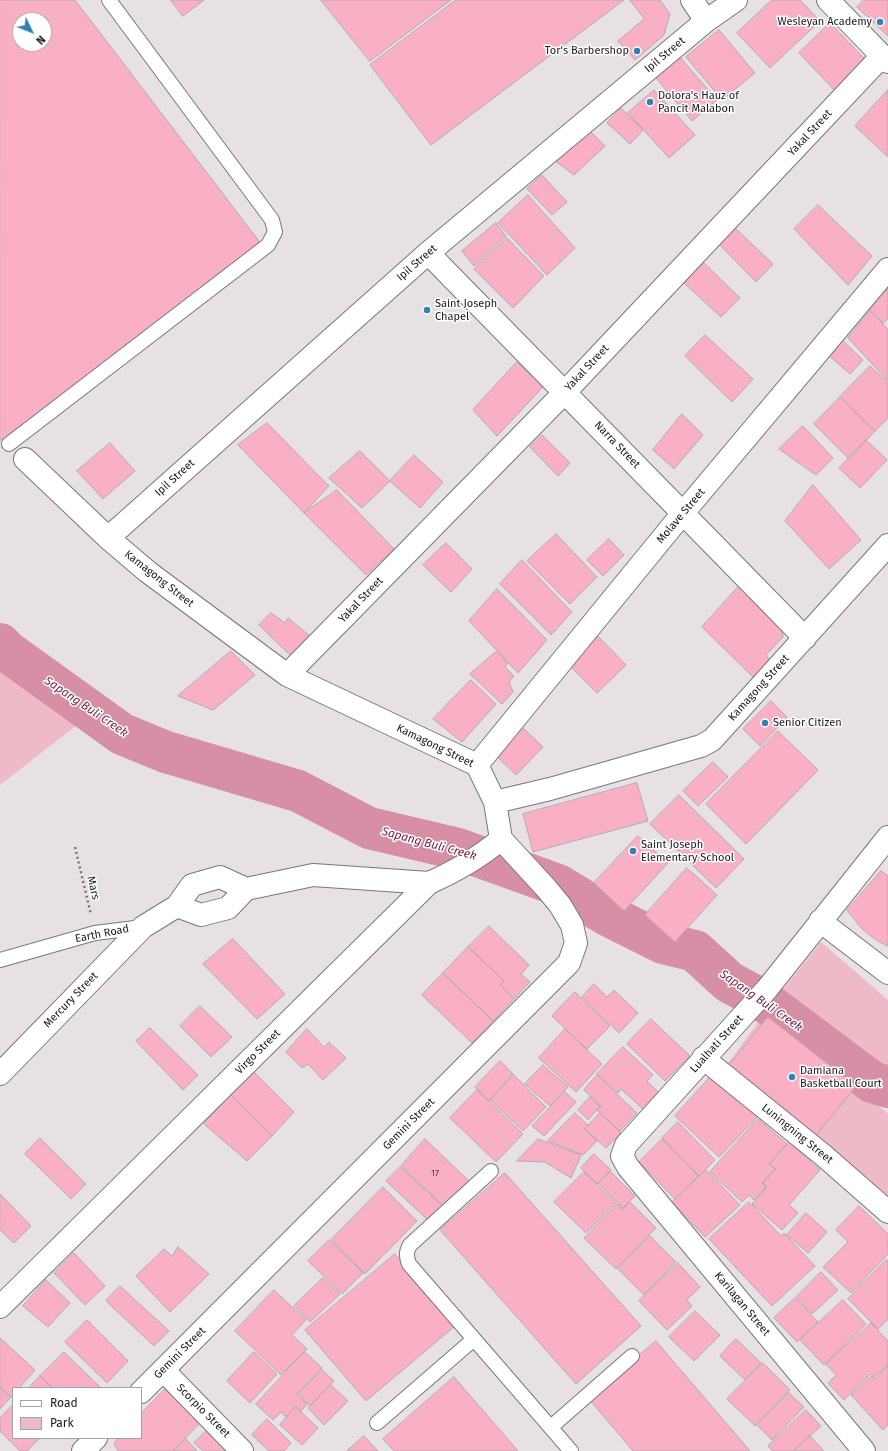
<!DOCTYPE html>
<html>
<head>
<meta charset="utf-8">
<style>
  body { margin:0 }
  #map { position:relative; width:888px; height:1451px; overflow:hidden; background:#e7e1e3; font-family:"Fira Sans",sans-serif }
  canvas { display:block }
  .legend { position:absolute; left:12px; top:1387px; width:130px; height:52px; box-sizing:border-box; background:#fff; border:1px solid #a4a3a3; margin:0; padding:5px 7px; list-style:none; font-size:12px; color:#1b1919 }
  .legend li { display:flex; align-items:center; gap:8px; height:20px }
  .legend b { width:20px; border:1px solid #a4a3a3 }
  .north { position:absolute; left:12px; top:12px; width:40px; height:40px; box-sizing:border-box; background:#fff; border:1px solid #a4a3a3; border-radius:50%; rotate:133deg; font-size:11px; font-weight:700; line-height:16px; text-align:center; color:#1b1919 }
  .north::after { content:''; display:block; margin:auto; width:14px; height:18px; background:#3182b3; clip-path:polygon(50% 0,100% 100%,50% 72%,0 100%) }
</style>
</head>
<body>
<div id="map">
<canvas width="888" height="1451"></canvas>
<ul class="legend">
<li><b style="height:5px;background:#fff"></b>Road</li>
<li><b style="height:11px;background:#eebac8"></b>Park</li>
</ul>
<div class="north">N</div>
</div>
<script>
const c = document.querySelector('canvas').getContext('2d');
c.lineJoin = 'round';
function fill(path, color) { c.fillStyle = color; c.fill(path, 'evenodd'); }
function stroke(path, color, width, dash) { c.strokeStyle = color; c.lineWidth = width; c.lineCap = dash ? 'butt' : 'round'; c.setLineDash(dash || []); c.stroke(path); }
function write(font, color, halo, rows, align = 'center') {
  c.font = font + ' "Fira Sans",sans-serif'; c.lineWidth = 3; c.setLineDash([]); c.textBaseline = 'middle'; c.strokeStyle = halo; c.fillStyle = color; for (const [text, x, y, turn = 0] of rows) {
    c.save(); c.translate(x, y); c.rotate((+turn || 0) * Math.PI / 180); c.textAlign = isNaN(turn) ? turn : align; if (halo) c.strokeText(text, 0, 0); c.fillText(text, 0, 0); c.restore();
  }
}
fill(new Path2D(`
  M0,656l20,18 66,44 -86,67z
  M821,942l67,58v97l-8,10 8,7v84l-162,-132 51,-69z`), '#eebac8');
stroke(new Path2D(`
  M0,644l8,8 114,82 44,18 132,39 71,37 89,21 100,36 51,31 54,27 32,8 34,31 35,19 108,81 16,5`), '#d68fa4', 42);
const building = new Path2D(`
  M0,0h75l187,245 -262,196zM20,20h24v24h-24z
  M171,0h33l-21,16z
  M321,0h130l-81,61z
  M456,0h168l-193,145 -61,-80z
  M630,0h30l10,14 -6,21 -29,25 -17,-19 26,-22z
  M772,0h28l20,21 -50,47 -33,-35z
  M864,0h24v36l-31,-29z
  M830,23l38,39 -32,30 -37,-39z
  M719,30l36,43 -33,27 -36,-43z
  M680,57l37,43 -25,21 -36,-43z
  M654,90l41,45 -26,23 -41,-45z
  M888,90v67l-33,-31z
  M621,108l22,22 -13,14 -23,-21z
  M587,128l18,18 -31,29 -24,-18z
  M542,175l25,27 -15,13 -25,-26z
  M528,195l47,53 -28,27 -49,-52z
  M818,205l54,51 -24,29 -54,-56z
  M496,223l10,13 -32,30 -12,-15z
  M734,227l39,37 -17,18 -37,-38z
  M507,238l37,38 -31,32 -39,-39z
  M702,261l38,37 -19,19 -37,-34z
  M888,288v31l-5,4 -15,-14z
  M870,311l18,18v52l-40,-43z
  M705,335l48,44 -21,23 -47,-46z
  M841,339l22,21 -13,14 -24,-21z
  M517,362l26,25 -46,49 -24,-26z
  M870,366l18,17v35l-13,13 -35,-34z
  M840,397l35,34 -26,28 -35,-35z
  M682,414l21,21 -29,34 -21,-19z
  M267,423l62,63 -25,27 -66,-68z
  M803,426l30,32 -17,17 -37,-26z
  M542,435l28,28 -12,13 -28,-29z
  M866,440l21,20 -27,28 -21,-20z
  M110,443l25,28 -32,28 -26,-28z
  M360,451l30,30 -28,27 -33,-30z
  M414,455l29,27 -23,26 -30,-27z
  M813,485l48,55 -32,29 -44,-48z
  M337,490l57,59 -28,26 -62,-62z
  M556,534l41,43 -27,27 -43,-43z
  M609,539l15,16 -21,21 -16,-16z
  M446,543l26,26 -21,23 -28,-27z
  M522,560l50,52 -21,23 -51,-51z
  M739,586l43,45 1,6 -17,18 4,5 -16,18 -52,-51z
  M497,589l50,51 -29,33 -49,-52z
  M271,613l14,10 3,-5 23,19 -18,21 -34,-33z
  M596,634l30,31 -29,28 -31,-31z
  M231,651l24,24 -42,35 -35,-14z
  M497,651l11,12 -3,4 9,9 -5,6 4,10 -11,12 -32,-30z
  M471,680l25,24 -34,38 -29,-23z
  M771,701l16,16 -27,29 -17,-17z
  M520,725l23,22 -27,28 -24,-23z
  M778,731l40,39 -72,74 -40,-40z
  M713,762l15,15 -30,29 -15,-15z
  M637,783l11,38 -115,31 -10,-38z
  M679,795l65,64 -28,29 -66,-64z
  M638,836l30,27 -44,48 -30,-28z
  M687,868l30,27 -42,47 -30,-27z
  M881,871l7,5v70l-12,-6 -14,-11 -15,-19z
  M489,926l40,39 -8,9 9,8 -16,17 -14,-14 4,-4 -36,-34z
  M233,939l52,55 -28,25 -54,-55z
  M468,947l36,34 -4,4 14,14 -21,22 -50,-48z
  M443,973l50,48 -21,22 -50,-48z
  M594,984l13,13 7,-7 24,23 -19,20 -37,-36z
  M575,992l35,34 -23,23 -35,-33z
  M200,1006l32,31 -21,20 -31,-31z
  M768,1017l88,69 -41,51 -87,-70z
  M651,1019l39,37 -25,25 -38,-37z
  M150,1028l48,47 -15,15 -47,-49z
  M307,1029l17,18 5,-5 17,16 -23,22 -15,-16 -6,4 -16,-16z
  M565,1029l37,35 -26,28 -37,-34z
  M623,1047l30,28 -6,6 13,13 -15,17 -24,-22 -3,4 -21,-19z
  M500,1061l13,13 -24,27 -14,-14z
  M543,1065l25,22 -18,19 -25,-22z
  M254,1072l40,40 -22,24 -41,-41z
  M514,1075l32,32 -23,24 -33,-31z
  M597,1075l40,38 -17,18 -23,-21 4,-4 -17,-16z
  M712,1075l45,42 -38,40 -44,-41z
  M477,1090l46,44 -27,28 -46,-44z
  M565,1092l11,10 -32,34 -12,-10z
  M231,1095l41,41 -25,25 -43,-37z
  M590,1097l10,9 -12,14 -10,-10z
  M575,1113l13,12 -4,4 13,12 -14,14 -35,-14z
  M600,1113l21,20 -15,15 -21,-19z
  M758,1119l29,25 -18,20 6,5 -13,14 4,4 -12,13 -5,-5 -7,7 -32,-30z
  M678,1122l37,38 -16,16 -37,-38z
  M40,1138l46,46 -15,15 -46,-45z
  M425,1139l44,42 -24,26 -44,-41z
  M538,1139l43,16 -10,23 -26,-16 -28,-1z
  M662,1139l36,37 -23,23 -36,-37z
  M789,1142l31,28 -31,35 9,8 -16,17 -30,-26 15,-17 -4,-4 13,-14 -6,-5z
  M594,1154l17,16 -14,14 -16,-16z
  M400,1167l45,41 -14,15 -45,-42z
  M706,1170l34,35 -35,32 -33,-35z
  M584,1172l32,31 -30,30 -32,-31z
  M611,1172l24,24 -12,12 -25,-25z
  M505,1173l136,153 -65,58 -136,-154z
  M383,1187l34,34 -52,53 -34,-34z
  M0,1194l31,32 -17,17 -14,-13z
  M630,1202l26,26 -40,41 -32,-31 33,-34 6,5z
  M749,1202l32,34 3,-3 31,33 -43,40 -63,-67z
  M859,1206l29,28v20l-37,39 -28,-26 25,-25 -12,-12z
  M806,1213l21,19 -19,21 -21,-18z
  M650,1236l26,26 -32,33 -26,-26z
  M329,1240l34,33 -21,21 -34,-33z
  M178,1247l31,27 -39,38 -34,-36 28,-27 8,7z
  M74,1253l31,33 -20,19 -31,-32z
  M395,1254l60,72 -89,75 -61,-71z
  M886,1260l2,1v58l-10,10 -30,-30z
  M678,1263l22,24 -13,13 5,6 -25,24 -28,-29z
  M821,1272l17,18 -26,24 -16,-17z
  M323,1278l17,16 -30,28 -16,-16z
  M46,1280l24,23 -22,24 -25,-21z
  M120,1286l49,45 -15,15 -48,-45z
  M274,1290l32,30 -14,15 15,14 -26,26 -46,-44z
  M795,1298l23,24 -21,20 -23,-24z
  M843,1300l23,24 -42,41 -24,-25z
  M695,1311l25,24 -26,26 -25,-24z
  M87,1320l41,41 -21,22 -42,-41z
  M871,1323l17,18v24l-14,12 -3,-3 -27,26 -16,-17 8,-8 -10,-11z
  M0,1338l35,32 -16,18h-6v7l-2,2 -11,-10z
  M736,1339l25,24 -16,17 -25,-24z
  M656,1341l94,110h-117l-44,-52z
  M64,1352l37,36h-48l-13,-12z
  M254,1352l23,22 -27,29 -23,-22z
  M305,1352l17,16 -25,26 10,10 -6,7 -5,-4 -10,10 -5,-5 -8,8 -17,-16z
  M763,1363l27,27 -35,36 -28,-27z
  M888,1366v59l-5,5 -32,-35 21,-19 2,3z
  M322,1370l12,11 -24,25 -11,-12z
  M40,1376l13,12h-24z
  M454,1377l64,74h-124l-11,-12z
  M331,1385l17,16 -24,24 -16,-17z
  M0,1387l11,10 -11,12z
  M165,1389l35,34 -27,28h-55l-4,-8 4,-5h23v-24z
  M789,1393l15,14 -32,33 -15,-15z
  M13,1405v33h27l-13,13h-7l-20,-20v-13z
  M296,1407l22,21 -16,17 -22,-20z
  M806,1410l15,16 -28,25h-20l-5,-5z
  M267,1419l24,24 -7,8h-15l-17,-16z
  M209,1428l19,23h-25l-9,-8z
  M364,1436l14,15h-31z
  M810,1436l14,15h-30z
  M186,1439l11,12h-23z`);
fill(building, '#f9afc4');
stroke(building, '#b1acad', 1);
const service = new Path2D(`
  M9,444l259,-199 7,-13 -3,-12 -163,-220
  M0,960l95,-27 48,-6
  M491,1171l-81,74c-4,7 -4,11 -1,19l162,187
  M377,1423l97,-84
  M551,1427l81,-71`);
const minor = new Path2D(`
  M692,0l14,21
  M828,0l60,62
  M428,253l377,385
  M25,459l83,79 40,34 139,103 190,90 18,37 6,37
  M108,538l320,-285 278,-232 30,-21
  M287,675l278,-283 317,-336
  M477,765l206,-252 205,-244
  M495,802l55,-13 151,-43 11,-6 176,-195
  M177,906l24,9 27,-7 18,-19 67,-14 116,8
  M820,921l68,52
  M703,1058l120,97 65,57
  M0,1074l143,-147 34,-21 15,-21 28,-8 26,12
  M0,1307l429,-424c27,-12 50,-25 72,-44
  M163,1370l79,81
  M141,1392l428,-429 7,-20 -4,-18 -12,-20 -14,-17 -45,-49
  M83,1451l13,-13
  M864,1451l-236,-284 -6,-11 4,-11 141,-156 121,-152`);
stroke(service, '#7c7678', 16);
stroke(minor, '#7c7678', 24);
stroke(new Path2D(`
  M75,847l16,68`), '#777374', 2.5, [2, 3]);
stroke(service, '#fff', 14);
stroke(minor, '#fff', 22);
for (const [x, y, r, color] of [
  [880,22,4,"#3182b3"],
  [637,51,4,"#3182b3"],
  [650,102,4,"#3182b3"],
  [427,310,4,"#3182b3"],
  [765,723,4,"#3182b3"],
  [633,851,4,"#3182b3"],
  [792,1077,4,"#3182b3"]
]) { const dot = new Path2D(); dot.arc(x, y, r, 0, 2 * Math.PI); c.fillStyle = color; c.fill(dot); stroke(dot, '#fff', 1.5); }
write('9px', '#523e44', null, [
  ["17",435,1173]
]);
write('11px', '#1b1919', '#fff', [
  ["Wesleyan Academy",872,22,"right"],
  ["Tor's Barbershop",629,51,"right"],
  ["Dolora's Hauz of",658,96],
  ["Pancit Malabon",658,109],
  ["Saint Joseph",435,304],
  ["Chapel",435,317],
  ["Senior Citizen",773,723],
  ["Saint Joseph",641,845],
  ["Elementary School",641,858],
  ["Damiana",800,1071],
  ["Basketball Court",800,1084]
], 'left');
write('11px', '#1b1919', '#fff', [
  ["Ipil Street",665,55,-40],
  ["Yakal Street",810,133,-47],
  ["Ipil Street",417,263,-41],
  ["Yakal Street",587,368,-47],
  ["Narra Street",617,445,46],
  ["Ipil Street",175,478,-42],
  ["Molave Street",681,516,-50],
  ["Kamagong Street",159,579,38],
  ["Yakal Street",361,600,-46],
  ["Kamagong Street",759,688,-48],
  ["Kamagong Street",435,746,26],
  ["Mars",93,888,77],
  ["Earth Road",102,934,-11],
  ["Mercury Street",71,1000,-46],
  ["Lualhati Street",717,1044,-48],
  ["Virgo Street",258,1052,-45],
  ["Gemini Street",409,1124,-45],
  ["Luningning Street",797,1134,39],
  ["Karilagan Street",742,1304,50],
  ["Gemini Street",180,1353,-45],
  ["Scorpio Street",203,1411,45]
]);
write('italic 12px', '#782445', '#fff', [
  ["Sapang Buli Creek",86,707,34],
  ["Sapang Buli Creek",429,844,15],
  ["Sapang Buli Creek",761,1001,35]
]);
</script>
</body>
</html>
